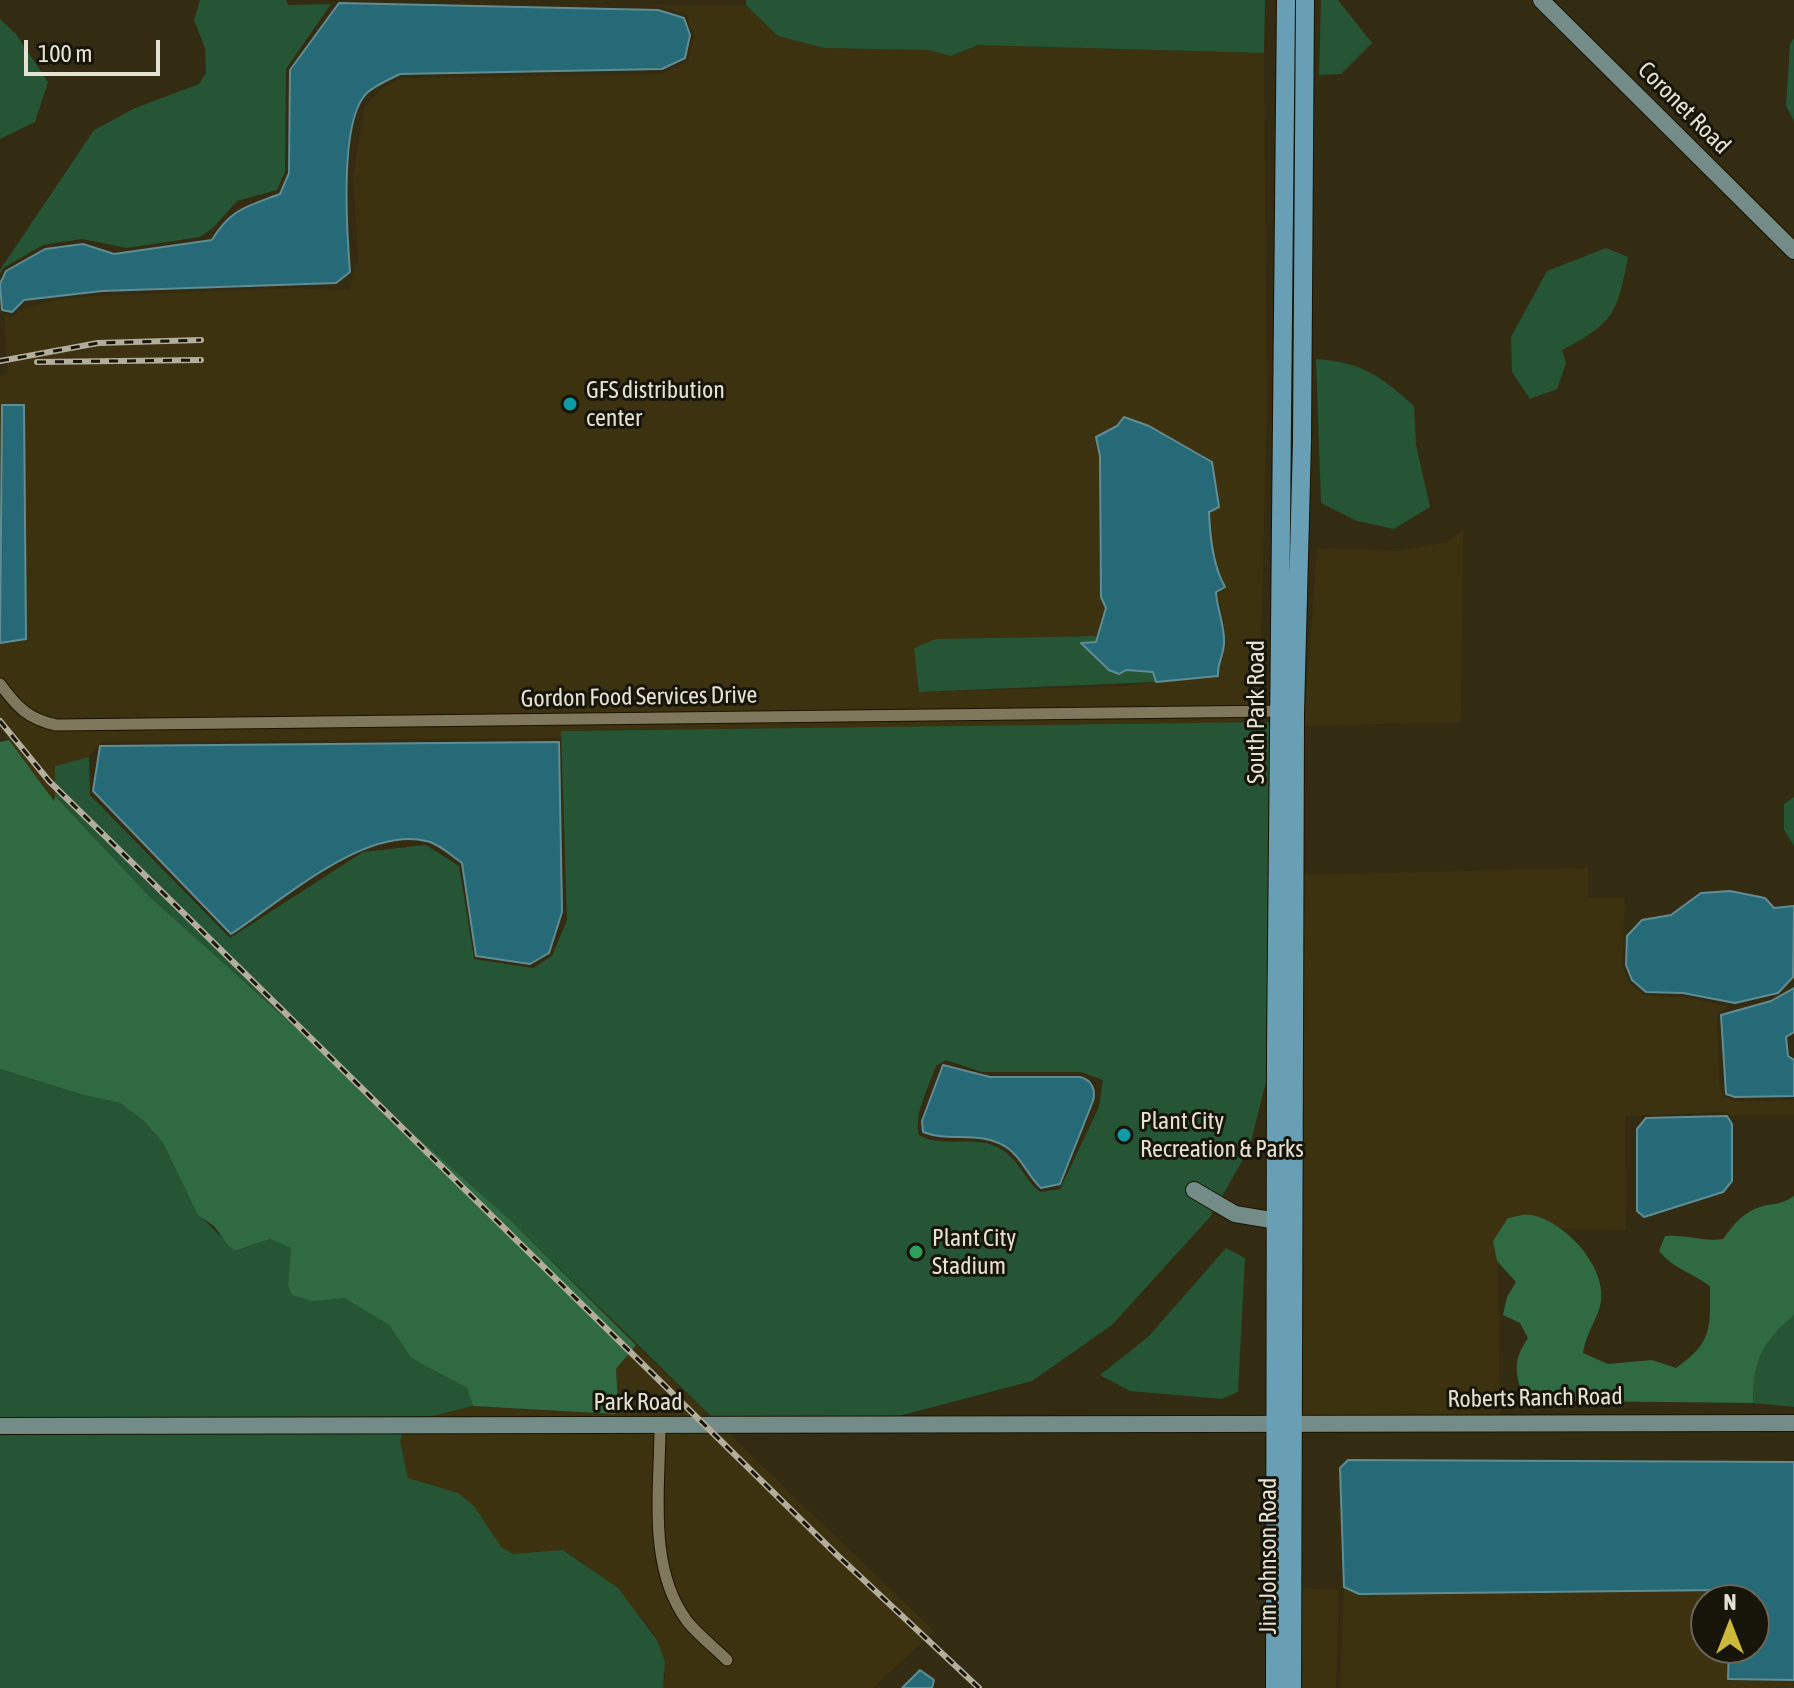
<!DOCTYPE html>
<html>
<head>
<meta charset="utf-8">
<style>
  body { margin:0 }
  #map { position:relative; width:1794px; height:1688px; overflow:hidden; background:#332b12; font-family:"Asap Condensed",sans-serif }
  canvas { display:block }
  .north { position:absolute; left:1690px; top:1584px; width:80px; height:80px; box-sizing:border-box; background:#171409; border:2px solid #6a665a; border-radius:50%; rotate:0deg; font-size:22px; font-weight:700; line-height:32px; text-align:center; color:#e6e2d3 }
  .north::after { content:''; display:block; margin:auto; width:28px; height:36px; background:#cbb939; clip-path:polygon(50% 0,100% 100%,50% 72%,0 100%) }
  .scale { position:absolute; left:24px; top:40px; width:136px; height:36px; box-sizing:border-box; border:4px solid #e6e2d3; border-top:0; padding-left:10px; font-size:24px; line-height:28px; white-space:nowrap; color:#e6e2d3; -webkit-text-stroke:6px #171409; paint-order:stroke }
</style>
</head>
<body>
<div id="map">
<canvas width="1794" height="1688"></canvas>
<div class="north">N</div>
<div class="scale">100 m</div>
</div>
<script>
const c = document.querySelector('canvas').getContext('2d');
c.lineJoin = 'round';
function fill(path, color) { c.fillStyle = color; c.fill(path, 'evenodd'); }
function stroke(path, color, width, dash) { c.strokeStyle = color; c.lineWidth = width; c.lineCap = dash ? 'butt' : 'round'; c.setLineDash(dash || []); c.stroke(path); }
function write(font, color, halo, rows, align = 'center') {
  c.font = font + ' "Asap Condensed",sans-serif'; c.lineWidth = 6; c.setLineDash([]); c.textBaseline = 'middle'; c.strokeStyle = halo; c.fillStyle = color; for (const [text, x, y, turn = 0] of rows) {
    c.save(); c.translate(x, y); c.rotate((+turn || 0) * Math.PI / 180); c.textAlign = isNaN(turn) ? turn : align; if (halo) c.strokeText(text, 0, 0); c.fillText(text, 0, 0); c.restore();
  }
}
fill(new Path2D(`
  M625,5h121l32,31 46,12 104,2 23,6 27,-11 286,8 3,357 -8,314 -676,6 -21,1 -1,7 -461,4 -11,15 -34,9v37l-55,-75v-85l26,-5 -2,-233 -22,1 -2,151v-182l8,-2 -4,-58 9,2 12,-9 32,-8 35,-4 198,-8 59,2 9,-31 -5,-83 11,-69 19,-19 18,-10 261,-4 26,-13 6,-26 -8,-21 -28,-8zM1117,426h32l57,31 5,94 7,29 6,7 -8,4 8,30v27l-7,15 1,13 -95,10 -204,6 17,-53 160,-3 6,-9 4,-20 -7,-48 1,-103 -3,-19z
  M1463,530l-2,192 -157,4 13,-178 81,3 49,-9z
  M1588,868v30h37l-3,67 7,18 17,13 37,1 46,9 -12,8 2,67 4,15 11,6 60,-2v15h-63l-5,-3 -101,4 1,114 -66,-1 -29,-15 -23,4 -15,23 5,21 2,155 -202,3 2,-545z
  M636,1345l80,76h-303l60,-15 141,8 2,-45z
  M403,1431l324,1 207,199 -61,57h-210l2,-13 -8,-35 -10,-17 -64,-61 -20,-12 -50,5 -12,-8 -13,-19 -80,-50 -8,-37z
  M1344,1587l378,3 6,10h-22v48h23l-1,30 66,2v8h-454z
  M1297,1588l42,2 -3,98h-40z`), '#3c3210');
fill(new Path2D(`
  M200,0h86l2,5 43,-1 -45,65 -1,103 -8,18 -40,11 -23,26 -14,10 -73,11 -45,-9 -39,6 -40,23 -3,6v-4l94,-140 41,-22 64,-24 7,-11 -1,-25 -11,-28z
  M746,0h519l-1,53 -286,-8 -27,11 -23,-6 -104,-2 -46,-12 -32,-31z
  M1321,0h17l34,43 -31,31 -22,1z
  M0,19l16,15 32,48 -13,40 -35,17z
  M1794,38v83l-8,-15 4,-62z
  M1606,248l22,9c-11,57 -14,66 -66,93l4,13 -9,26 -27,10 -18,-27 -1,-35 36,-66z
  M1316,359c46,3 65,17 98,47l2,39 14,62 -36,22 -37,-8 -36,-18z
  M1096,636l1,6 -15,1 2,4 25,23 44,2 3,10 -237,10 -5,-44 22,-9z
  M1275,722l-3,336 -23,91 -39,68 -98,108 -80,56 -133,35 -44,5h-139l-205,-200 -360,-323 -96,-102v-30l34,-9 1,38 140,143 133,-86 63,-7 33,21 15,93 59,9 19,-12 15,-36 -6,-189zM946,1060l36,12h99l22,8 -4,27 -39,82 -20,3c-17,-14 -22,-36 -45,-46 -23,-10 -55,2 -76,-11 -6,-19 11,-51 17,-69z
  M1794,797v49l-10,-16v-26z
  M0,1069l83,26 37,8 25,19 18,21 35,71 38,37 34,-12 22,9 -4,37 56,13 45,27 22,33 56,30 6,18 -60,15h-413z
  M1226,1248l19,10 -7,134 -16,7 -92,-8 -30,-16 48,-38z
  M1794,1315v92l-41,-4c0,-43 9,-60 41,-88z
  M0,1431h403l-3,10 8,37 50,15 16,13 27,41 12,7 50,-4 55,38 39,52 8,22 -2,26h-663z`), '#255535');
fill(new Path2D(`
  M9,740l45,61 1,-5 96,102 360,323 125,124 -20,24 2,35 -3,10 -142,-8 -6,-18 -56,-30 -22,-33 -45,-27 -31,3 -21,-6 -4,-10 3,-37 -21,-9 -35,12 -7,-6 -14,-19 -16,-11 -35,-72 -18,-21 -25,-19 -37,-8 -83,-26v-327z
  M1794,1196v119c-32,28 -41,45 -41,88l-187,-2 -46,-14c-6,-21 -4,-31 8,-49l-8,-15 -17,-8 4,-18 9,-15 -19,-21 -4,-20 15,-23c7,-1 17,-5 24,-3 33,7 74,51 69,86 -2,16 -15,31 -18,52l25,11 44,-4 24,8c37,-26 34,-40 34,-82 -19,-14 -35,-16 -51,-35l6,-15c23,-2 38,6 58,3 11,-15 21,-28 40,-33 13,-3 20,-2 31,-10z`), '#306a43');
const water = new Path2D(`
  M339,3l319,7 26,8 6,17 -5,23 -23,11 -262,5c-10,5 -24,11 -32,18 -30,26 -21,142 -18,180l-14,11 -234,8 -78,9 -12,12 -10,-2 -2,-26 6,-13 39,-22 38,-5 31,10 98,-14c18,-31 36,-34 68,-46l9,-21 1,-103z
  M2,405h22l2,234 -26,4z
  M1124,417l25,9 63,36 7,45 -10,5c1,27 4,54 16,75l-9,5c1,19 9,32 8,52 -1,14 -7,19 -6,32l-62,6 -3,-10 -27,-2 -7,4 -10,-4 -28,-27 15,-1 10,-34 -5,-11 -1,-141 -4,-19 21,-11z
  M559,742l3,170 -13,41 -19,11 -54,-8 -14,-93c-10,-7 -24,-20 -36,-22 -62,-15 -146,61 -195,93l-138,-143 7,-45z
  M1730,891l35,7 9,10 20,-2 -1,71 -15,16 -43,10 -52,-10 -37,-1 -14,-12 -6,-15 1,-29 15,-16 29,-5 30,-22z
  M1794,988v44l-8,5 2,19 6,4v36l-59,1 -9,-3 -5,-79 50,-14z
  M943,1065l47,12h90c12,3 16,13 13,24l-33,83 -19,4c-13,-12 -18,-28 -32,-39 -28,-20 -58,-6 -86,-17l-1,-11z
  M1727,1116l5,8v57l-9,11 -79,25 -7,-6v-82l9,-11z
  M1348,1460l446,2v218l-66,-1 1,-31h25v-48h-26l-6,-10 -363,4 -15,-7 -4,-119z
  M920,1670l14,10 -2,8h-30z`);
fill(water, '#266977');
stroke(water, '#608d93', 2);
const street = new Path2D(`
  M0,684c17,23 28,35 56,41l1226,-14
  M660,1426c0,63 -13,141 27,195 11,14 27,26 40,39`);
const secondary = new Path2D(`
  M1541,0l253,251
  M1194,1190l41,24 54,9
  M0,1426l1794,-3`);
const primary = new Path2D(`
  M1275,1688l1,-639 10,-1049
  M1292,1688l3,-976 7,-271 3,-441`);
stroke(street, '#1a1300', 13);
stroke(secondary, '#1a1300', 18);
stroke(primary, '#1a1300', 20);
stroke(street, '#80785c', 11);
stroke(secondary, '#748c88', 16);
stroke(primary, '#689fb5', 18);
const rail = new Path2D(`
  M0,361l98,-18 103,-3
  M37,362l164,-2
  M0,721l49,60 787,773 143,134`);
stroke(rail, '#b3ae9c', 6);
stroke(rail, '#171409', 3, [9]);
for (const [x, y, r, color] of [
  [570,404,8,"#0f9aa8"],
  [1124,1135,8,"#0f9aa8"],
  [916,1252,8,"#2e9e5b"]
]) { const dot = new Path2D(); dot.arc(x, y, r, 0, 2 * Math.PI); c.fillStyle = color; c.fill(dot); stroke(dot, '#171409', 3); }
write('24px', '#e6e2d3', '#171409', [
  ["Coronet Road",1684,108,45],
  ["Gordon Food Services Drive",639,697,-1],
  ["South Park Road",1256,712,-90],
  ["Roberts Ranch Road",1535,1398,-1],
  ["Park Road",638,1402],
  ["Jim Johnson Road",1268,1556,-90]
]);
write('24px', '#e6e2d3', '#171409', [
  ["GFS distribution",586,390],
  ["center",586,418],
  ["Plant City",1140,1121],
  ["Recreation & Parks",1140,1149],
  ["Plant City",932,1238],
  ["Stadium",932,1266]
], 'left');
</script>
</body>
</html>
